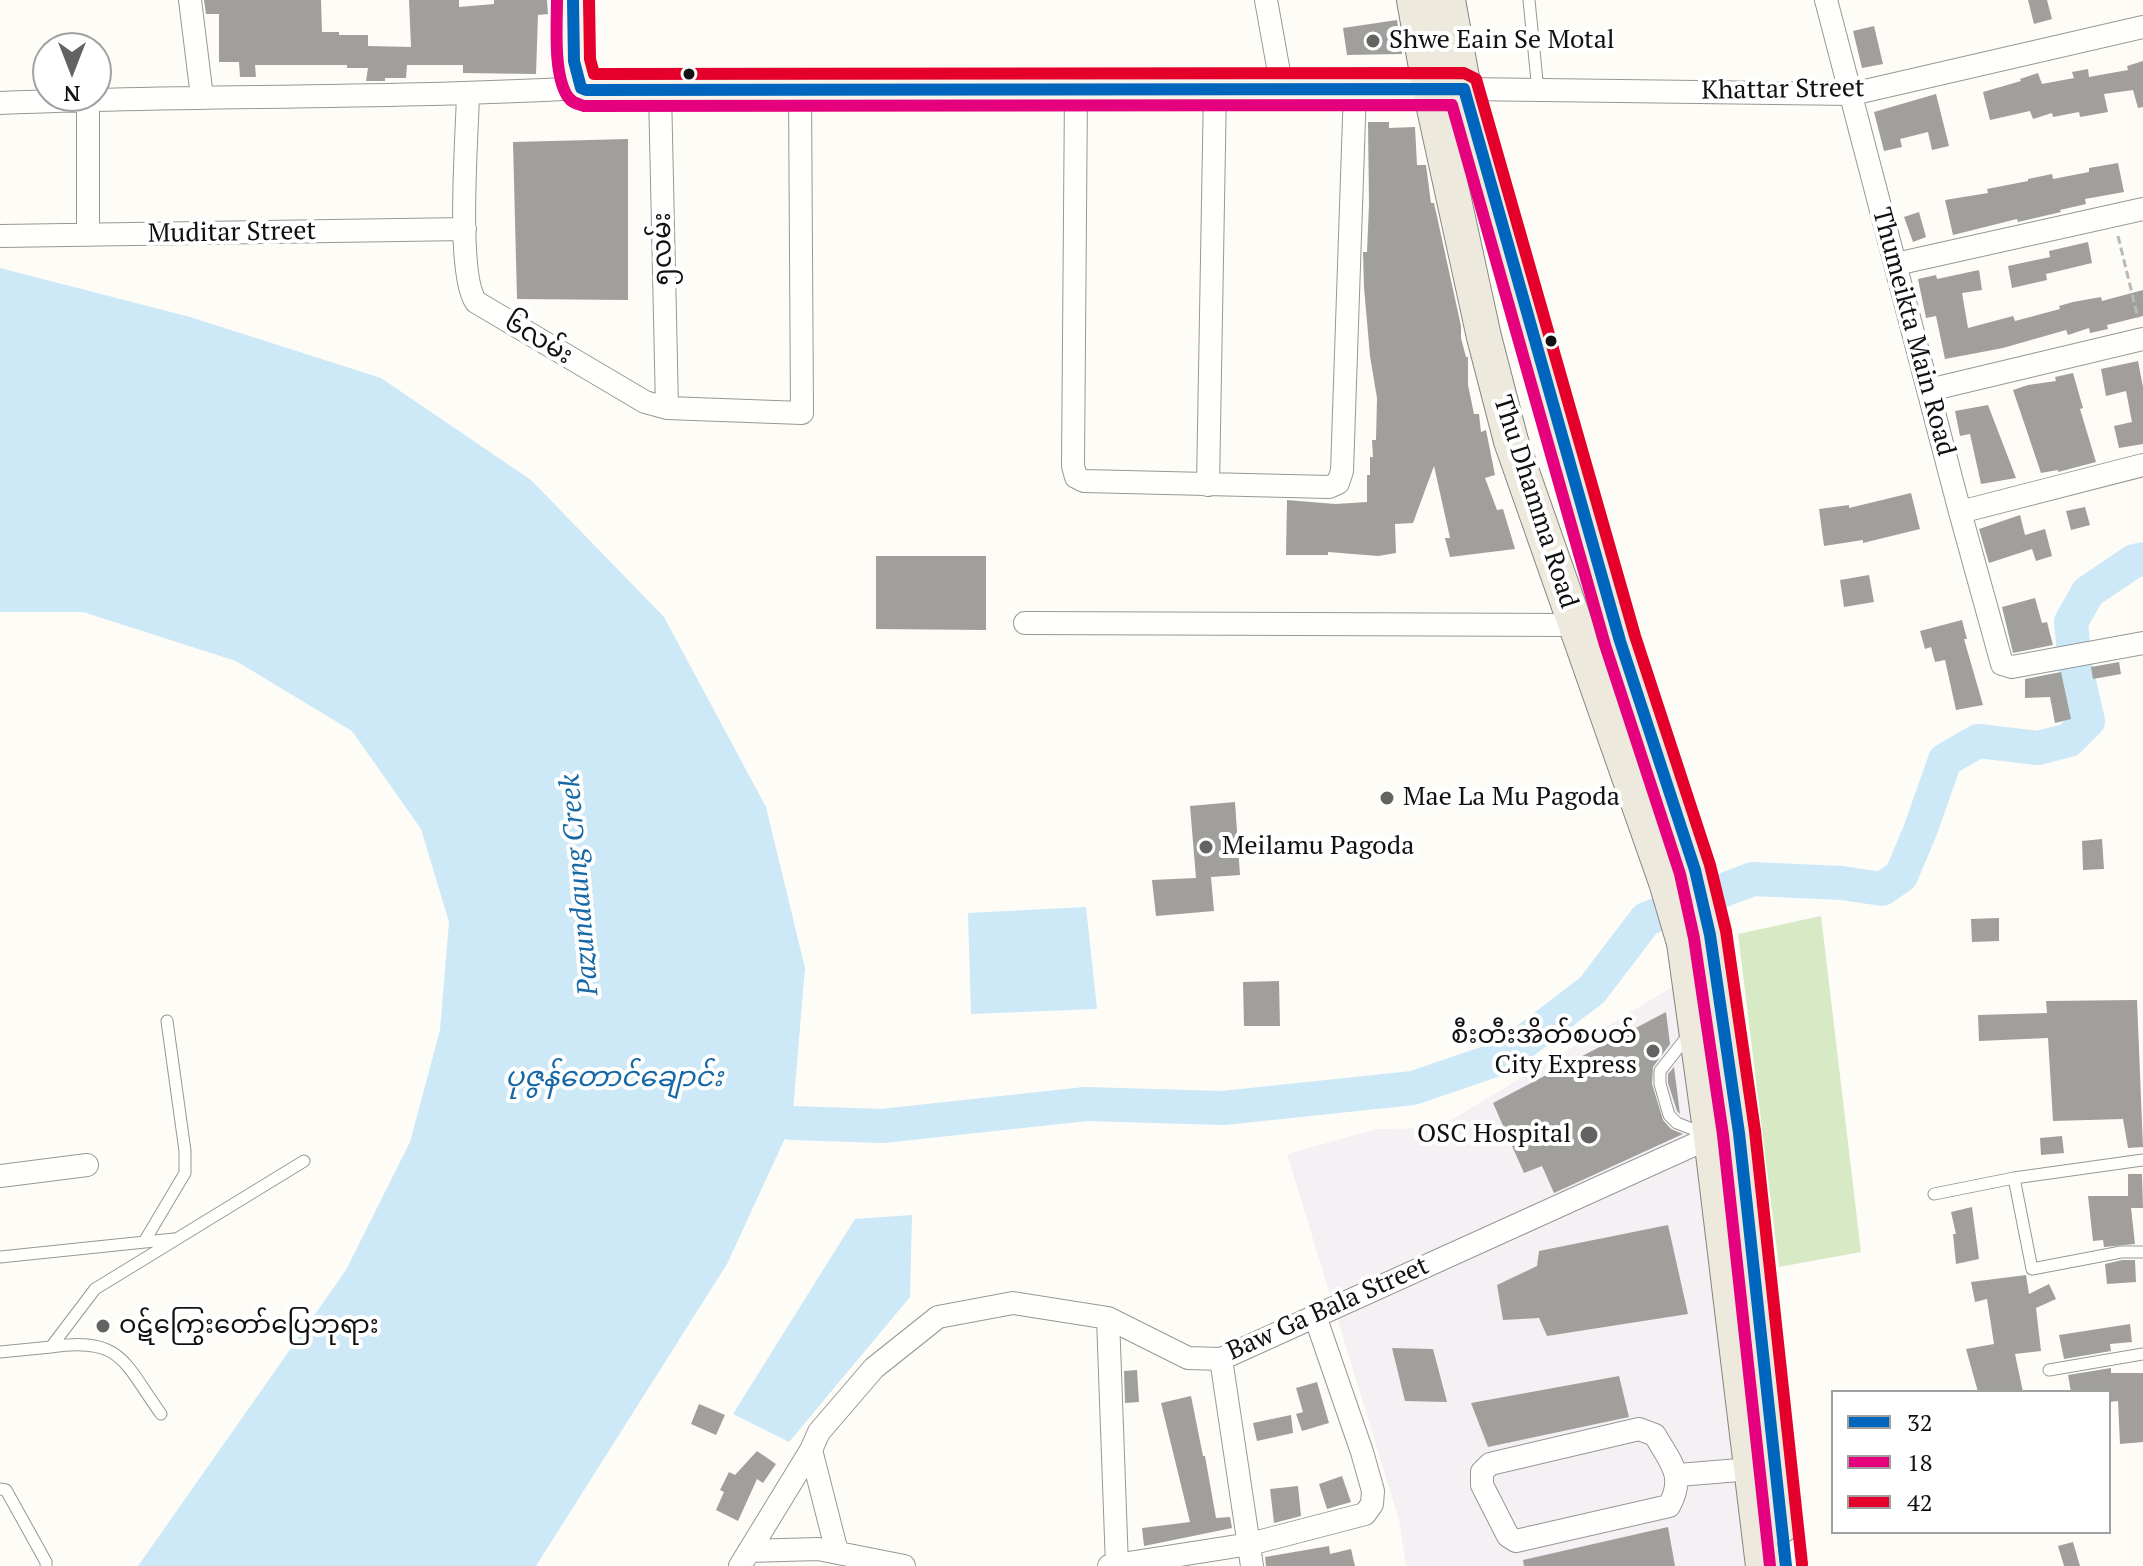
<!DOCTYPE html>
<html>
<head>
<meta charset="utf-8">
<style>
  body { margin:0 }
  #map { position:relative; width:2143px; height:1566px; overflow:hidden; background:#fdfcf7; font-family:"PT Serif",serif }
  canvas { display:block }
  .legend { position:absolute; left:1831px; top:1390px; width:280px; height:144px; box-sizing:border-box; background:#fff; border:2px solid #a0a0a0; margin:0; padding:10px 14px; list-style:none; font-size:24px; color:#111 }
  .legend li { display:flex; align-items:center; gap:16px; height:40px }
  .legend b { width:40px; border:2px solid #a0a0a0 }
  .north { position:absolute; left:32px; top:32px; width:80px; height:80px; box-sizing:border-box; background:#fff; border:2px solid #a0a0a0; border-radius:50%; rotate:180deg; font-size:22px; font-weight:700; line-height:32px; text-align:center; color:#111 }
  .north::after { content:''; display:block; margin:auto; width:28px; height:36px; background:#646362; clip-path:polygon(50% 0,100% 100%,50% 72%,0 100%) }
</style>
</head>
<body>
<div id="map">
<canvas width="2143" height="1566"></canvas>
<ul class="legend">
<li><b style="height:10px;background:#0065bd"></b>32</li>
<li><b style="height:10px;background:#e5007d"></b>18</li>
<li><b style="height:10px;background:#e4002b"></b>42</li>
</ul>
<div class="north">N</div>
</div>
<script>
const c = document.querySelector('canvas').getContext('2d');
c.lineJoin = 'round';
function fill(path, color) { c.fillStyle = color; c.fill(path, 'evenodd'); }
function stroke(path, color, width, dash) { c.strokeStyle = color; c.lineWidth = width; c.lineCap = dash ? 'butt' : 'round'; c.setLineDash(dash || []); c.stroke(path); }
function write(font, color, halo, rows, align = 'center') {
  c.font = font + ' "PT Serif","Noto Sans Myanmar",serif'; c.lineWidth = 8; c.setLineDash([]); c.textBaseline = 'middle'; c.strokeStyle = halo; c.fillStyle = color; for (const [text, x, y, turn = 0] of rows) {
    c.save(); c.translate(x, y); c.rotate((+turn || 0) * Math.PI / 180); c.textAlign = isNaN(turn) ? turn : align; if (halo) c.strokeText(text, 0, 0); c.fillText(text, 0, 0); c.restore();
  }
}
fill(new Path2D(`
  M1674,986l29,187 42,393h-339l-7,-46 -112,-366 90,-25 61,-1z`), '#f5f0f3');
fill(new Path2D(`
  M1821,916l40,336 -82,15 -41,-333z`), '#d8eac5');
fill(new Path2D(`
  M0,268l190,49 191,61 150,102 133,137 102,190 39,161 -13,155 -65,141 -191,302h-398l208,-296 64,-128 30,-112 9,-108 -28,-93 -69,-98 -116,-70 -153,-49h-83z
  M1086,907l11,102 -126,5 -3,-101z
  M912,1215l-2,82 -121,145 -56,-28 122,-195z`), '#cde8f7');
stroke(new Path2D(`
  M748,1116l44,7 90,3 204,-22 137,4 190,-20 91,-31 88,-67 54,-71 107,-40 89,4 40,6 19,-13 19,-45 25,-71 33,-19 60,7 31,-8 19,-19 -13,-57 -4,-42 17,-30 46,-31 9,-2`), '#cde8f7', 34);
fill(new Path2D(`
  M204,0h117l1,32h17v3h29v11l43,1 -2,-47h50v7l35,-3v-4h53l1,14 -10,1 -2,59 -73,-1v-8h-56l-1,13h-21v3h-19l2,-13h-21v-3h-92l1,12h-16l-1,-15h-20v-48h-13z
  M2028,0h19l5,19 -18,5z
  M1397,20l5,34 -55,1 -4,-27z
  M1874,26l9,38 -21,4 -9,-37z
  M2143,61v46l-5,1 -5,-18 -29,4 4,18 -28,5 -1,-5 -26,5 -1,-4 -19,6 -3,-8 -40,9 -7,-28 38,-11 -1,-2 18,-6 4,11 32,-6 -2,-6 16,-3 1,8 39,-7 -1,-4z
  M1936,94l13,52 -17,4 -4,-18 -28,7 2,8 -18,4 -10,-39z
  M1368,122h21v6l26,-1 2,38h9l5,38h3l27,123v12l5,19h2v28l6,29h5l2,18 5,-2 9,45 -10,3 12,32 6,-1 12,40 -65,8 -5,-19h5l-16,-72 -21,57 -18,1 1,29 -18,3 -50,-4v3h-42l1,-55 48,4 32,-2v-27h3v-18h3l-1,-17h4l1,-42 -7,-42 -6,-69 -1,-35h4l2,-48z
  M628,139v161l-111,-1 -4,-157z
  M2118,163l6,29 -39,7 1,5 -26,6 1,2 -43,10 -1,-3 -64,16 -8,-35 43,-7 -1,-4 41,-8v-2l24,-5 1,5 36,-7v-4z
  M1919,212l7,25 -13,5 -9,-25z
  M2088,242l4,21 -46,11 1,6 -35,8 -4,-22 42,-9 -1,-6z
  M1979,270l3,20 -20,3 6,35 45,-12 2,5 45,-12 -1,-3 14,-4 28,-5 1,4 41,-11v26l-36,9 1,4 -18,4 -1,-5 -21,7 -2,-5 -63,18 -58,11 -9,-43 -10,2 -8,-39 18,-4 1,4z
  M2138,361l5,26v57l-24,4 -5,-22 18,-4 -6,-31 -20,5 -5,-27z
  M2073,373l10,35 -3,1 16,53 -38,10v-2l-17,3 -28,-83 15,-5 28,-4 -1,-4z
  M1988,405l28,73 -35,6 -11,-50 -10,2 -5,-25z
  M1911,493l9,36 -57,14v-3l-39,6 -5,-37 30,-4v3z
  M2085,507l5,18 -19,5 -5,-19z
  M2020,515l5,20 20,-6 7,27 -16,5 -4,-12 -43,14 -10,-34z
  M876,556h110v74l-110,-1z
  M1869,575l5,27 -30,5 -4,-27z
  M2035,598l7,25 5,-1 6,23 -40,8 -11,-46z
  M1962,620l5,19h-3l19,66 -27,5 -11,-50 -10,2 -4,-15 -6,2 -5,-18z
  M2119,662l2,12 -28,5 -2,-12z
  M2061,672l10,47 -16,4 -5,-26 -25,1v-19z
  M1235,802l5,73 -29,2 3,34 -58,5 -4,-36 44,-2 -6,-72z
  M2102,839l2,30 -21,1 -1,-29z
  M1999,918v23l-27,1 -1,-23z
  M1279,981l1,45h-36l-1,-44z
  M2137,1000l6,147 -15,1 -5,-29 -70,2 -5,-83 -69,3 -1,-26 69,-2 -1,-12z
  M1666,1012l4,32 -17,23 -1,17 11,36 8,9 12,5 -129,59 -12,-27 -18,7 -31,-70z
  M1674,1067l6,47 -3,-3 -9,-28v-9z
  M2062,1136l2,17 -23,2 -1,-17z
  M2128,1174h14l1,34h-12l4,36 -31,3 -1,-7 -10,1 -5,-45h40z
  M1972,1207l7,52 -23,5 -3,-30h3l-5,-22z
  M1668,1225l20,89 -141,22 -8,-18 -36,2 -6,-35 40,-19 2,-15z
  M2122,1260h13l1,22 -29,2 -2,-20z
  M2026,1275l3,19 20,-10 7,15 -20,9 5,43 -26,3 8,38h-45l-12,-43 28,-5 -7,-45 -12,3 -4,-20z
  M2130,1324l2,18 -22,2 1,7 -47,8 -5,-24z
  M1392,1348l41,1 14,53 -42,-1z
  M2111,1368v5h32v69l-23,2 -2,-43 -9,1v-10h-38l-3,-17z
  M1137,1370l2,32 -14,1 -1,-32z
  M1619,1376l10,41 -141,30 -17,-44z
  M1317,1382l12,41 -27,8 -6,-17 7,-2 -7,-24z
  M1191,1396l12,60h2l11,62 14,-1 2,11 -88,18 -2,-18 48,-6 -29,-119z
  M699,1404l26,11 -9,20 -25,-11z
  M1291,1415l2,18 -36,8 -4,-18z
  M757,1451l19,13 -13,19 -6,-4 -19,42 -22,-11 8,-18 -4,-2 9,-18 6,3z
  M1342,1476l9,26 -24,7 -8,-25z
  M1298,1486l3,30 -27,7 -4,-34z
  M1668,1527l7,39h-151l-1,-6z
  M2073,1542l7,24h-16l-6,-20z
  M1329,1546l1,8 21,-5 4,17h-89l-1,-9z`), '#a19f9c');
const lane = new Path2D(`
  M1529,0l9,91
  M1690,1033l-30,38v13l9,31 8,8 28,11
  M2014,1178l18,91 89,-17h22
  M1934,1194l80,-16 129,-18
  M144,1242l41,-69v-22l-18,-130
  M0,1257l174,-18
  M51,1347c71,-11 73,16 110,67
  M0,1352l51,-5 44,-58 209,-128
  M2049,1370l94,-16
  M0,1489l6,1 40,72v4`);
const street = new Path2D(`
  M190,0l12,97
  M1266,0l16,89
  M1826,0l134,512 42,152 10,3 131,-24
  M1076,89l-3,377 3,11 8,4 245,6 9,-4 4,-12 13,-382
  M1464,89l388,5 291,-67
  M660,91l7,317
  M468,95c-1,41 -12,180 8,207l169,100 22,6 135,5 -2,-322
  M88,99v136
  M0,103c194,-8 388,-4 581,-15
  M0,236l465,-7
  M1896,264l247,-55
  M1929,390l214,-51
  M1208,485l7,-396
  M1960,512l183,-47
  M1025,623l550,2
  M0,1176l87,-11
  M1108,1318l9,248
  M1221,1359l31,207
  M1639,1429l16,6c15,27 31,41 14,71l-153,35 -8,-5 -26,-51v-13l8,-8z
  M811,1450l26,102
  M1678,1475l86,-7
  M749,1551l69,-2 86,17
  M740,1566l71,-116 8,-18 55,-64 64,-51 75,-14 95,15 80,40 33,1 490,-222 12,-2
  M1109,1566l141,-22 115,-30 7,-10 1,-13 -11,-39 -47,-136`);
const secondary = new Path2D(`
  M573,0l1,61 7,27 5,2h868`);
const primary = new Path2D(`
  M1414,0l16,90 54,247 27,104 155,441 18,61 27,194 52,429
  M1448,0l16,89 156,552 75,229 15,65 29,198 42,393`);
stroke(lane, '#979795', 13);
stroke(street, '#979795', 24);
stroke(secondary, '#8e8d8b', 32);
stroke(primary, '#858482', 36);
stroke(new Path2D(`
  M2118,236l20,82`), '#b9b9b8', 3, [8, 4]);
stroke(lane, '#fffffe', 11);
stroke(street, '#fffffe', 22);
stroke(secondary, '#f6f4eb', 30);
stroke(primary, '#ede9dc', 34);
stroke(new Path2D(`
  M573,0l1,61 7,27 5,2 878,-1 156,552 75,229 15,65 29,198 47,433`), '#0065bd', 12);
stroke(new Path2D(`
  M557,0c0,26 -4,75 11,97 4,6 10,7 16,9l868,-1 153,540 75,229 14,64 29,197 47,431`), '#e5007d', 12);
stroke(new Path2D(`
  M589,0l1,59 4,15 870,-1 12,6 159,557 75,229 16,66 29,200 47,433`), '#e4002b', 12);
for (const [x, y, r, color] of [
  [1373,41,8,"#646362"],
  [689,74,7,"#111"],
  [1551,341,7,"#111"],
  [1387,798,8,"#646362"],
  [1206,847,8,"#646362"],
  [1653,1051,8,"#646362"],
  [1589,1135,10,"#646362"],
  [103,1326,8,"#646362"]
]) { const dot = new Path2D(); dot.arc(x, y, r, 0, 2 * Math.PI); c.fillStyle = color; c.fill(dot); stroke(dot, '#fff', 3); }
write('26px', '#111', '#fff', [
  ["Shwe Eain Se Motal",1389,41],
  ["Mae La Mu Pagoda",1403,798],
  ["Meilamu Pagoda",1222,847],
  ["စီးတီးအိတ်စပတ်",1637,1036,"right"],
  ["City Express",1637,1066,"right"],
  ["OSC Hospital",1571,1135,"right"],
  ["ဝဋ်ကြွေးတော်ပြေဘုရား",119,1326]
], 'left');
write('26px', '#111', '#fff', [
  ["Khattar Street",1783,90,-1],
  ["Muditar Street",232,233,-1],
  ["၅လမ်း",663,249,-91],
  ["Thumeikta Main Road",1913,332,75],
  ["၆လမ်း",538,339,31],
  ["Thu Dhamma Road",1535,502,72],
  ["Baw Ga Bala Street",1328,1309,-24]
]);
write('italic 28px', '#1768a6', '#fff', [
  ["Pazundaung Creek",580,885,-95],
  ["ပုဇွန်တောင်ချောင်း",614,1078]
]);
</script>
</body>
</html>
